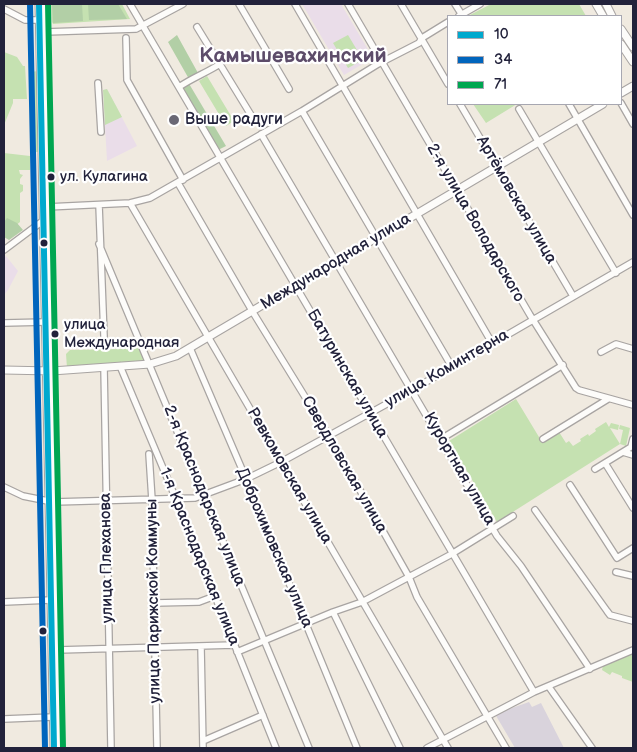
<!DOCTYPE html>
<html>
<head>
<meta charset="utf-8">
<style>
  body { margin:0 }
  #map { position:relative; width:637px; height:752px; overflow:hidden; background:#f0eae0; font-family:"Balsamiq Sans",sans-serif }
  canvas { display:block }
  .frame { position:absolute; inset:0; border:5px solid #22223b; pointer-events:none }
  .legend { position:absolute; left:447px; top:15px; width:175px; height:90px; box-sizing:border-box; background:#fff; border:1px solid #a7a7b1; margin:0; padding:6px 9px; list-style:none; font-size:15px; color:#22223b }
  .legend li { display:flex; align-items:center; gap:10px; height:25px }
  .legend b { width:25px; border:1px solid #a7a7b1 }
</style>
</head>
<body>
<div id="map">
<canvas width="637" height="752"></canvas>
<div class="frame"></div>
<ul class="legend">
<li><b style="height:6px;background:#00a9ce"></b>10</li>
<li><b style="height:6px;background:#0065bd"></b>34</li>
<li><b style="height:6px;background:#00a651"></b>71</li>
</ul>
</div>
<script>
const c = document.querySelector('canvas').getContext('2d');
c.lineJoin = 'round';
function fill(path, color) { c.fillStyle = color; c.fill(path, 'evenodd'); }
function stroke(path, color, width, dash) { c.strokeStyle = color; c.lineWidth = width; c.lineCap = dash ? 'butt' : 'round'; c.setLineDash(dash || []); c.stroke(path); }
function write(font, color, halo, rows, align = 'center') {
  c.font = font + ' "Balsamiq Sans",sans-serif'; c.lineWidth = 4.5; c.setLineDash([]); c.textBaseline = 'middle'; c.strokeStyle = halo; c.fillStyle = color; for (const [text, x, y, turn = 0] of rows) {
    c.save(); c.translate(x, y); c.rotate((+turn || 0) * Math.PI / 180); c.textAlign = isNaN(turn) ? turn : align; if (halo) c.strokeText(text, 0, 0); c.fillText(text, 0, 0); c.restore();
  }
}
fill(new Path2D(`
  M302,4h39l32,54 -29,17z
  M107,89l30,57 -30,15 -4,-71z
  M6,256l12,15 -10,19 -4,5v-37z`), '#eadde9');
fill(new Path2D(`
  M529,702l3,5 9,-4 23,45h-49l-20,-34z`), '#d9d3dc');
fill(new Path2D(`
  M51,4h71l8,15 -77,5 -1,-2z
  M491,4h88l7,12h-118z
  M348,35l15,25 -15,8 -15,-25z
  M4,52l13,5 6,9h2l2,33h-14v4l-9,22z
  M37,71l2,81h-6l-1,-80z
  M207,76l27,45 -8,5 -27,-45z
  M107,89l15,28 -17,8 -2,-35z
  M473,104h44l-31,19z
  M4,153l26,3v14h-11l1,4 3,1 -3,4v5l3,1v6l-3,2v29l-16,13z
  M139,345l5,16 -77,7 -1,-14 4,-4 53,-1z
  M516,399l26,43 17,-10 7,11 3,-2 4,5 8,-5 -1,-2 8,-5 1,2 7,-5 -1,-2 11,-7 3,5 2,-4 8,2 -1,5 -8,-2 10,16 3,-14 -4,-1 1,-4 10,3 -4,18 -6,-2 -123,78 -48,-81z
  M633,653v29l-11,-4v-2l-10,-4 -2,3 -8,-5 1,-4z`), '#c5e1b1');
fill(new Path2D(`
  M52,4h30l1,17 -30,2z
  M88,4h30l9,15 -38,1z
  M177,35l21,38 -9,6 -21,-37z
  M188,82l38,64 -8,4 -38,-63z
  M7,218l10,5 6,7 -14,10 -5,-3v-15z`), '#b2cfa6');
const minor = new Path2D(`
  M130,4l404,688
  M239,4l50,85
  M295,4l197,339
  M348,4l182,311 46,73 3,2 54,15
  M401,4l47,80
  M455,4l7,11
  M4,9l21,11h14
  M459,16l21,-12
  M197,27l54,88
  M45,32l91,-3 47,-25
  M126,38l1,42 56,100
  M98,83l3,49
  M179,87c13,-9 27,-14 41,-23
  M621,103l12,21
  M460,104l113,192
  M569,104l64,111
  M519,109l97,164
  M302,111l150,256
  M261,134l236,402 24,30 69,103
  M178,183l76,131 77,125 78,138 8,20 89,151
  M130,203l318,545
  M99,205l5,131
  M47,207l83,-4 20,-5 152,-87 76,-47 41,-21 3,-5 26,-16
  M99,244l210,504
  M4,250l40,-30
  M4,323l42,-1
  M190,348l57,133 110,267
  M601,352l15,-8 17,5
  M120,366l56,133 100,249
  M104,367l7,381
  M441,439l122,-74
  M543,439l65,-40
  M623,452l10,3
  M149,454l3,46 5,248
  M605,463l28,45
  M595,469l36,-22 2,-8
  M570,485l47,73 16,-10
  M4,487l19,9 25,5
  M54,502l141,-4 51,-19 35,-17 131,-72 221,-128
  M535,510l72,101 3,4 23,6
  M616,572l17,4
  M4,602l47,-2
  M154,603l45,-1 16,-6
  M333,612l67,136
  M201,647l2,101
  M58,650l176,-5
  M237,652l96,-40 29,-10 88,-47 63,-39
  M549,687l43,61
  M4,719l49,-2
  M203,741l60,-26
  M427,748l107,-56 99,-42`);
const major = new Path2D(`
  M39,4l15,744
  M45,4l15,744
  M596,4l7,12
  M606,4l6,12
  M621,29l12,18
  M621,44l12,18
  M621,93l12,-7
  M4,370l48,1 98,-7 26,-8 427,-252`);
stroke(minor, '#a8a4a2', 8);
stroke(major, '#a8a4a2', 9);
stroke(minor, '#fdfcfa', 5.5);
stroke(major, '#fdfcfa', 7);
stroke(new Path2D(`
  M39,4l15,744`), '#00a9ce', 6);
stroke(new Path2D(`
  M30,4l15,744`), '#0065bd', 6);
stroke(new Path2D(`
  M48,4l15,744`), '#00a651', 6);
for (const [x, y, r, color] of [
  [174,120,6,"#6a6875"],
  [51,177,4.5,"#22223b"],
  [44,243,4.5,"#22223b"],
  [55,334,4.5,"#22223b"],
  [43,631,4.5,"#22223b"]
]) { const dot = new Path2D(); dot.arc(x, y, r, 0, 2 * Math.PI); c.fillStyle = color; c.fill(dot); stroke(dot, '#fff', 2); }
write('15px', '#22223b', '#fff', [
  ["ул. Кулагина",60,177],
  ["улица",64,325],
  ["Международная",64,343]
], 'left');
write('16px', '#22223b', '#fff', [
  ["Выше радуги",185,120]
], 'left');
write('16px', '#22223b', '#fff', [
  ["Артёмовская улица",516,200,60],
  ["2-я улица Володарского",475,223,60],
  ["Международная улица",336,262,-31],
  ["улица Коминтерна",447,369,-30],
  ["Батуринская улица",347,374,60],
  ["Свердловская улица",344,465,60],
  ["Курортная улица",459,469,60],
  ["Ревкомовская улица",289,476,60],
  ["2-я Краснодарская улица",204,496,68],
  ["Доброхимовская улица",274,548,67],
  ["1-я Краснодарская улица",199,557,68],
  ["улица Плеханова",107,558,-91],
  ["улица Парижской Коммуны",154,601,-91]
]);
write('bold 21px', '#5d4c6a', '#fff', [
  ["Камышевахинский",293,57]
]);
</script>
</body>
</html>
